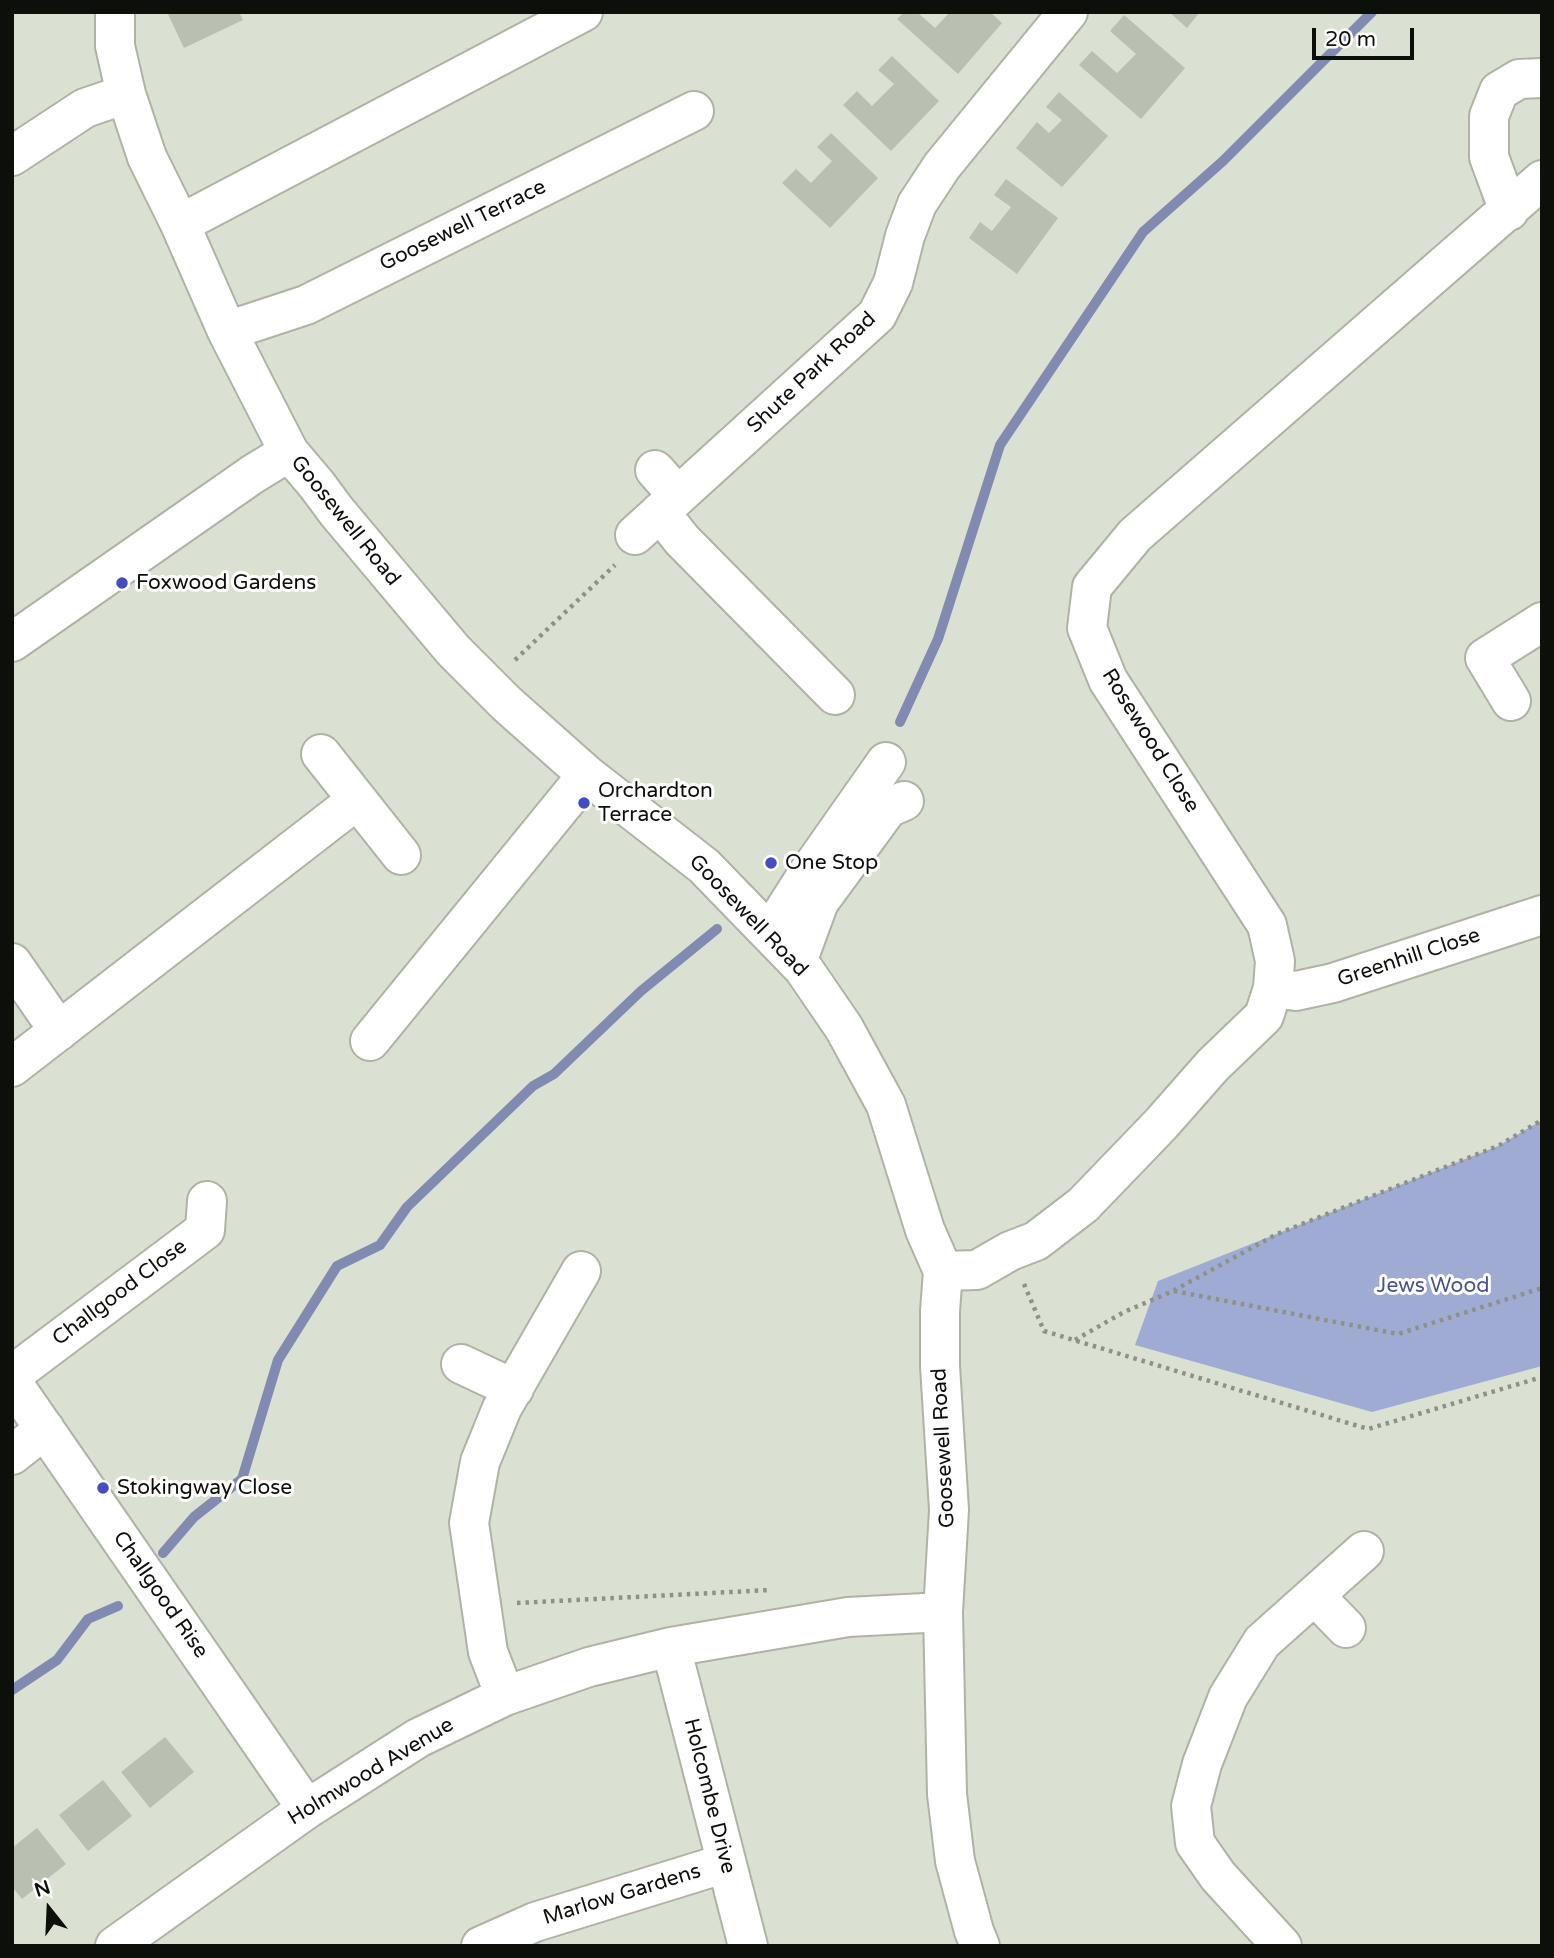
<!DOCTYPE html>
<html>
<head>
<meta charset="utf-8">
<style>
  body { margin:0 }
  #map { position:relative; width:1554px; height:1958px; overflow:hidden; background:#dbe1d2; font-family:"Varela Round",sans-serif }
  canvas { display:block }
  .frame { position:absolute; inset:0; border:14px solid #0d0f0a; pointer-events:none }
  .north { position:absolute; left:14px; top:1874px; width:70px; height:70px; -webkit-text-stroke:5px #fff; paint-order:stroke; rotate:342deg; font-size:19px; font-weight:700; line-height:28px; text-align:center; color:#0d0f0a }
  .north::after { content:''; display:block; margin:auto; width:24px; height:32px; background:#0d0f0a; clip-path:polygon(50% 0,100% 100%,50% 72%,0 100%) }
  .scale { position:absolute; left:1312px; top:28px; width:102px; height:32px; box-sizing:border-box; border:4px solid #0d0f0a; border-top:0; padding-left:9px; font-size:21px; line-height:24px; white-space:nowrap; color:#0d0f0a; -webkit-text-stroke:5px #fff; paint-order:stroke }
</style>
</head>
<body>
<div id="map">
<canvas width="1554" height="1958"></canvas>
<div class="frame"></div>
<div class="north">N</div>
<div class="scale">20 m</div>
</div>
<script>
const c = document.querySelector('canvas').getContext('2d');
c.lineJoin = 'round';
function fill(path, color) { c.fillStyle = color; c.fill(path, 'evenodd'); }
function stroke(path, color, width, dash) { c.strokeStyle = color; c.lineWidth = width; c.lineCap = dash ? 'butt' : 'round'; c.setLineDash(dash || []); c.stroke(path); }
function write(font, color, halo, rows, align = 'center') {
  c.font = font + ' "Varela Round",sans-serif'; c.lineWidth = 6; c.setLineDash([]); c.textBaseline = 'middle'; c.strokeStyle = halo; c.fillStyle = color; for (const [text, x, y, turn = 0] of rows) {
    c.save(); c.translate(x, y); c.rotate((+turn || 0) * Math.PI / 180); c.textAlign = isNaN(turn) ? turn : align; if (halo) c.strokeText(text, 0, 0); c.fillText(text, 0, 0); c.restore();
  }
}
fill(new Path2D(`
  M1542,1120v246l-170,46 -237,-67 23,-64 340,-135z`), '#a0abd3');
stroke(new Path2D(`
  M900,722l38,-83 62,-194 143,-213 80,-71 149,-149
  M163,1553l31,-36 48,-38 36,-119 59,-94 43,-21 27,-38 126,-121 21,-12 87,-83 76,-62
  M12,1690l45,-30 31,-41 30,-13`), '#818bb1', 10);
fill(new Path2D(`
  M167,12h72l4,8 -59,28z
  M904,12h13l18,16 15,-16h40l12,11 -44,51 -61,-55z
  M1169,12h31l-13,16z
  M1124,15l61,53 -44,51 -62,-54 13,-14 25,22 19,-19 -26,-23z
  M892,56l47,45 -48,50 -48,-46 14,-14 15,15 22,-22 -16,-14z
  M1059,92l49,44 -46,51 -46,-39 21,-26 12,11 13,-13 -16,-13z
  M831,133l47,45 -48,50 -48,-45 14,-14 15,14 21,-22 -15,-14z
  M1006,179l52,39 -41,56 -48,-36 11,-16 12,9 19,-24 -17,-12z
  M165,1737l29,35 -44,36 -29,-36z
  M103,1780l29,36 -44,35 -29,-36z
  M37,1828l29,36 -44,35 -10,-12v-39z`), '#b9bfb1');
const minor = new Path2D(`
  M115,12v34l11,48 21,63 33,67 47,107 62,121 28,33 20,27 116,138 54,54 80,71 117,91 99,102 41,60 42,77 39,125 18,41 -3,40v55l9,144 -6,102 4,182 8,67 19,70 6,15
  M12,156l73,-48 41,-14
  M1509,211l-20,-54v-41l10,-25 20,-12 23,-1
  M180,224l403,-212
  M227,331l79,-26 388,-194
  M655,470l23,26
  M660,512l22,28 153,155
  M635,535l242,-220 16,-32 12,-47 12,-32 25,-38 126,-154
  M12,642l241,-168 36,-22
  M1511,701l-26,-43 57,-36
  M321,754l80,101
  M773,928l35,-55 78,-111
  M797,962l22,-60 69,-94 16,-7
  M12,963l47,68
  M1273,988l23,3 37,-8 209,-68
  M370,1041l217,-266
  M12,1067l345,-267
  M943,1271l34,-1 33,-19 26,-10 47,-36 78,-81 52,-59 51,-49 9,-28 2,-27 -8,-36 -159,-245 -21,-52 5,-41 43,-52 407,-355
  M461,1364l53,25
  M12,1375l193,-145 2,-29
  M12,1382l295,427
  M12,1455l33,-26
  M1315,1596l31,32
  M671,1647l77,299
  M505,1696l-17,-44 -19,-129 11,-61 22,-54 79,-137
  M115,1946l192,-137 111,-71 87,-42 84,-29 82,-20 177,-30 95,-5
  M481,1946l54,-24 191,-59
  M1282,1946l-64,-70 -23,-33 -4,-37 11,-42 26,-67 34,-55 102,-91`);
stroke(minor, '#adb3a5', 42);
stroke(new Path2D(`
  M515,660l100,-95
  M1024,1284l20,47 324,98 174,-52
  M1174,1291l224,43 144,-46
  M1075,1340l49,-28 49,-21 104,-57 221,-88 44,-26
  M517,1603l253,-13`), '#8d9186', 4.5, [3.5, 5]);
stroke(minor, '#fff', 38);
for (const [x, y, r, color] of [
  [122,583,7,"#424ec2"],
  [584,803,7,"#424ec2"],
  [771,863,7,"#424ec2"],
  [103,1488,7,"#424ec2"]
]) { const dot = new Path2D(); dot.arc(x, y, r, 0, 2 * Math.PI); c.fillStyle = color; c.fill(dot); stroke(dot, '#fff', 2.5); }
write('21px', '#0d0f0a', '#fff', [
  ["Goosewell Terrace",463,226,-26],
  ["Shute Park Road",812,373,-43],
  ["Goosewell Road",345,521,51],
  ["Rosewood Close",1150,741,58],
  ["Goosewell Road",748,916,46],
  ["Greenhill Close",1409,958,-18],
  ["Challgood Close",120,1293,-37],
  ["Goosewell Road",944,1448,-93],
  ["Challgood Rise",160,1595,55],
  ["Holmwood Avenue",371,1772,-31],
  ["Holcombe Drive",709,1796,76],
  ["Marlow Gardens",622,1895,-17]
]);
write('21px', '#0d0f0a', '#fff', [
  ["Foxwood Gardens",136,583],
  ["Orchardton",598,791],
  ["Terrace",598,815],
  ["One Stop",785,863],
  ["Stokingway Close",117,1488]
], 'left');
write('21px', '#485389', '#fff', [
  ["Jews Wood",1433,1286]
]);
</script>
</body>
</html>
